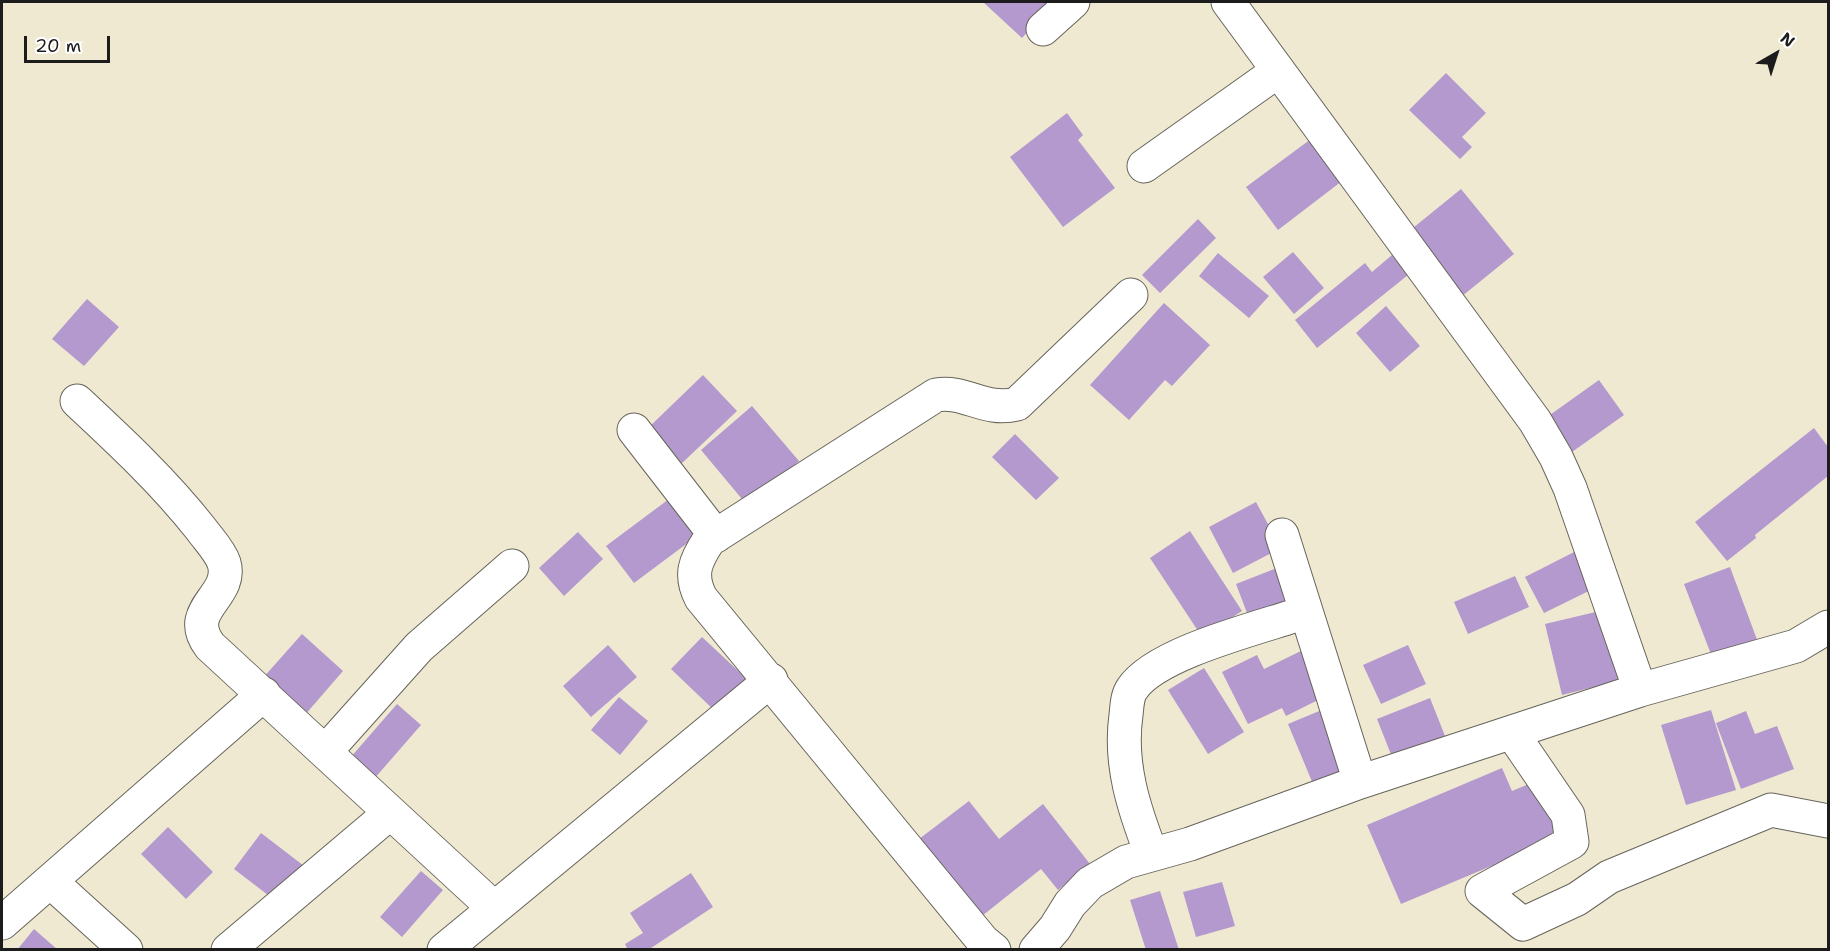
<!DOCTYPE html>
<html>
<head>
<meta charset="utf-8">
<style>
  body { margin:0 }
  #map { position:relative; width:1830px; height:951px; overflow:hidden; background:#f0e9d1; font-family:"Shantell Sans",sans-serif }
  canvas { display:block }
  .frame { position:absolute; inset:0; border:3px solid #1c1c1c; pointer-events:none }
  .north { position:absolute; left:1746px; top:24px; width:60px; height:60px; -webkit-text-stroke:4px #fff; paint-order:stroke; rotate:39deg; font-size:16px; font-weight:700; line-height:24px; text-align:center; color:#1c1c1c }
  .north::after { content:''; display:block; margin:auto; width:21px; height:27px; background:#1c1c1c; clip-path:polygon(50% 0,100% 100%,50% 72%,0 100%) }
  .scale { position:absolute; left:24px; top:36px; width:86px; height:27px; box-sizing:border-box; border:3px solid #1c1c1c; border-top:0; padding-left:8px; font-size:18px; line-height:21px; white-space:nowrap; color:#1c1c1c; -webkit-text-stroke:4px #fff; paint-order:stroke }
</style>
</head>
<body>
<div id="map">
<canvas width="1830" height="951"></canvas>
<div class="frame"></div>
<div class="north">N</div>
<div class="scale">20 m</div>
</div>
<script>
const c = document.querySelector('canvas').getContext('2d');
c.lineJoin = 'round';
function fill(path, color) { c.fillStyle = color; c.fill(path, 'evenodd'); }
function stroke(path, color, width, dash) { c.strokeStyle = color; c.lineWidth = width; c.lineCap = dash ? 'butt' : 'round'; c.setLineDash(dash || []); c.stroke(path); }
fill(new Path2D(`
  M983,2h72l-33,36z
  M1446,73l40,40 -24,24 10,10 -12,12 -51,-49z
  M1067,113l16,22 -5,5 37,48 -52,39 -53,-70z
  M1311,139l31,42 -64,49 -32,-43z
  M1461,189l53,65 -53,43 -53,-65z
  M1198,219l18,19 -56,55 -18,-18z
  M1293,252l31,36 -30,26 -31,-37z
  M1218,253l51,43 -20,22 -50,-42z
  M1392,255l16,20 -91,73 -22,-28 70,-57 7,9z
  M87,299l32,28 -35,39 -32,-27z
  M1164,303l46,42 -38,41 -7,-6 -36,40 -39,-35z
  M1386,306l34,40 -30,26 -34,-39z
  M703,375l34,36 -57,54 -34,-35z
  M1599,380l25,35 -52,37 -25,-35z
  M752,406l47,55 -52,44 -46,-55z
  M1814,428l14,19v29l-73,59 1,3 -29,23 -32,-39z
  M1015,434l44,44 -23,22 -44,-43z
  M669,499l28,37 -63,47 -28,-37z
  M1256,502l25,46 -48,25 -24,-46z
  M1190,531l52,80 -40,26 -52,-79z
  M578,532l25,27 -39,37 -25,-28z
  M1580,549l19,37 -55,27 -19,-36z
  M1282,566l17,42 -47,18 -16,-42z
  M1730,567l29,78 -45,17 -30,-78z
  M1515,576l14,31 -61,27 -14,-32z
  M1604,610l18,70 -60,15 -17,-71z
  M302,634l41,37 -39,45 -42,-37z
  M702,637l46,43 -31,33 -46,-44z
  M608,645l29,32 -46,40 -28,-31z
  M1408,645l18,39 -45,20 -18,-39z
  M1305,649l23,46 -42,21 -4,-8 -34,16 -26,-52 35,-17 7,14z
  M1204,668l40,64 -36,22 -40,-64z
  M619,697l29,24 -28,34 -29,-25z
  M1430,698l17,43 -53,21 -17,-43z
  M397,704l24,21 -47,54 -24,-21z
  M1324,709l25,61 -36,14 -25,-60z
  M1711,710l25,80 -50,15 -25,-80z
  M1746,711l9,23 22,-8 17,43 -53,20 -25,-66z
  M1502,768l10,23 29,-12 24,56 -164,69 -34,-79z
  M969,801l30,38 44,-35 47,60 -32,26 -17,-21 -59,47 -63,-77z
  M168,827l45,45 -27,27 -45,-45z
  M261,833l47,36 -27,36 -47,-36z
  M421,871l22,19 -41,47 -22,-20z
  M691,873l22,34 -65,43h-20l-3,-6 18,-11 -13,-20z
  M1222,882l13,44 -39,11 -13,-45z
  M1160,891l19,59h-33l-16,-50z
  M34,929l24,21h-41z`), '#b399ce');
const minor = new Path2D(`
  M1228,2l307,419 21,36 14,31 70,202
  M1043,29l30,-27
  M1144,166l134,-95
  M77,401c44,41 87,81 124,128 8,11 19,22 23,34 10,34 -42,46 -14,83l284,262
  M634,430l82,106
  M1282,535l78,247
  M1512,733l56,82 4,27 -90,49 41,33 54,-25 32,-22 162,-67 57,11
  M325,752l94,-105 93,-81
  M1151,853c-17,-44 -32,-89 -25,-138 1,-8 1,-19 6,-26 24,-37 131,-62 174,-77
  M50,881l76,69
  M2,923l262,-229
  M228,950l162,-137
  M444,950l327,-270
  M994,950l-11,-9 -282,-343c-12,-23 -6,-37 8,-58l227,-145c30,-5 48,17 81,9l114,-109
  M1036,950l19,-22 15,-24 20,-21 36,-21 64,-18 170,-62 280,-92 156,-44 32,-19`);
stroke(minor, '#66645b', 35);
stroke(minor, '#fff', 33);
</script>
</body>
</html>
